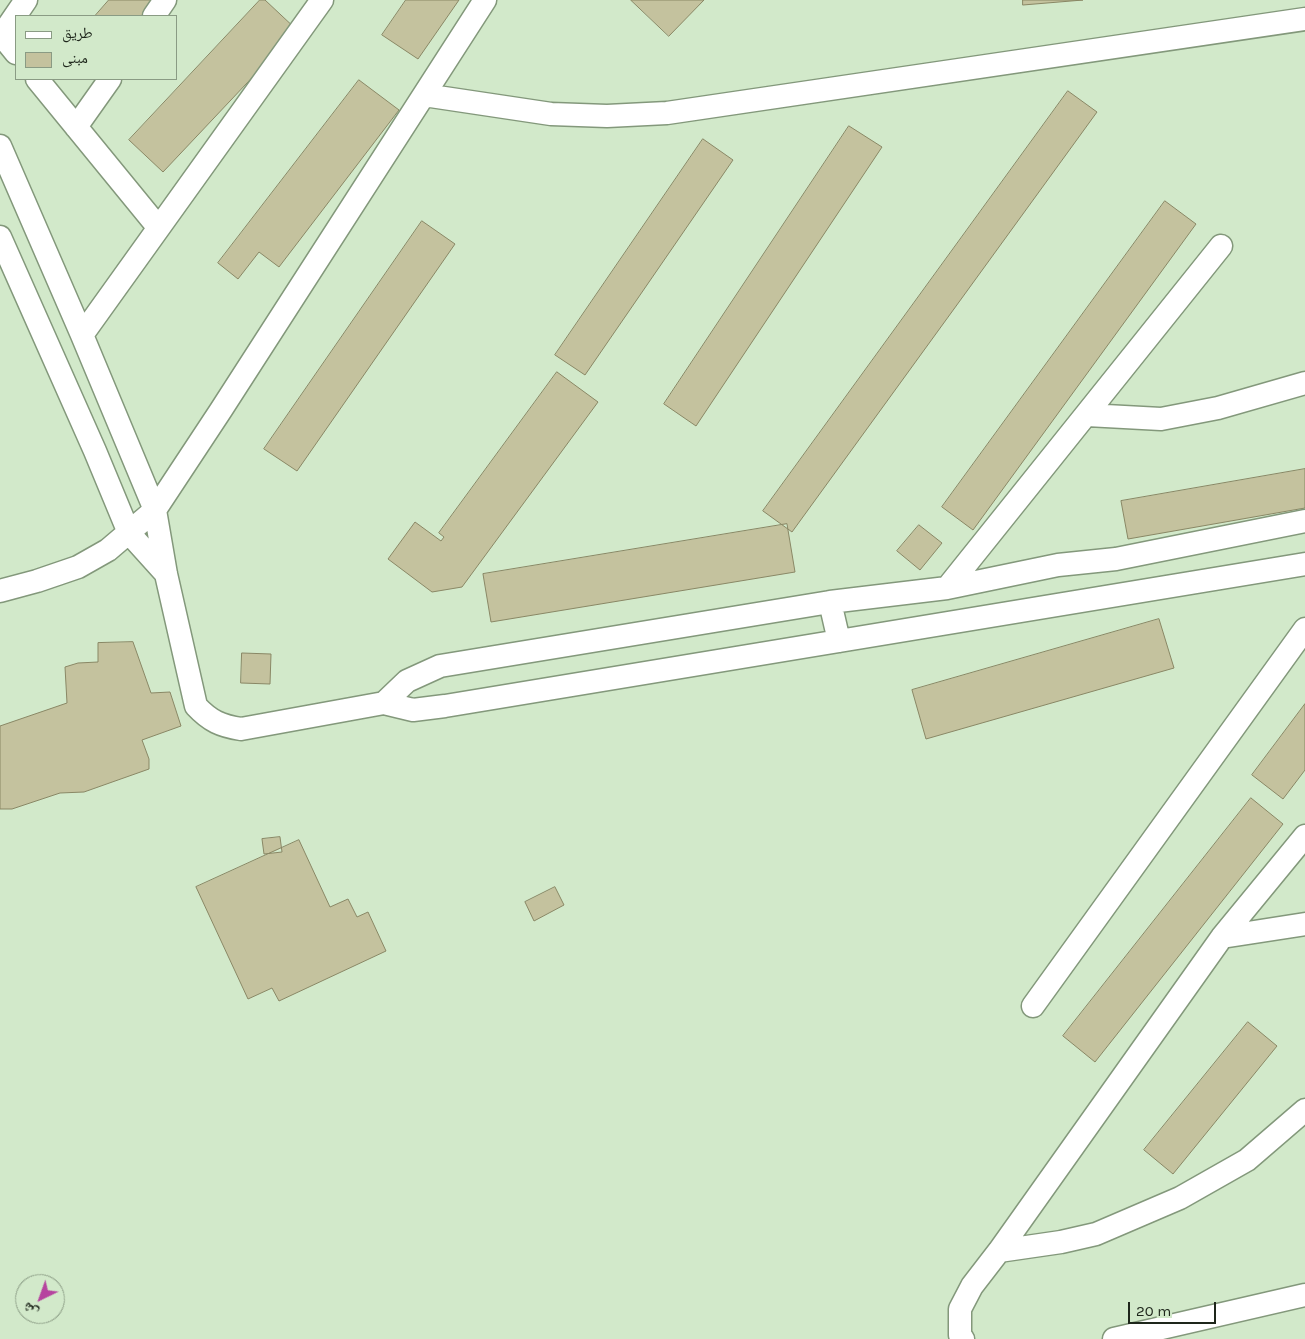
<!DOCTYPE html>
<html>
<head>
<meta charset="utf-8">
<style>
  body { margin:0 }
  #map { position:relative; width:1305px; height:1339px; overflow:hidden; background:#d2e9ca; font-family:Karla,"Noto Naskh Arabic",sans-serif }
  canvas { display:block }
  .legend { position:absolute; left:15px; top:15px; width:162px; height:65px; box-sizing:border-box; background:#d2e9ca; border:1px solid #8a9b84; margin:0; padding:6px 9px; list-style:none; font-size:15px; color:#1e261b }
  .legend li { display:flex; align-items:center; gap:10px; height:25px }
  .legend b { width:25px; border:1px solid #8a9b84 }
  .north { position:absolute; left:15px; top:1274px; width:50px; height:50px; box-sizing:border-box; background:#d2e9ca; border:1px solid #8a9b84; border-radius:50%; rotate:222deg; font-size:14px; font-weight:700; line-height:20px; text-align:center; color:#1e261b }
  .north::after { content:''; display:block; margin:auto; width:18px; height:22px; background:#b6449f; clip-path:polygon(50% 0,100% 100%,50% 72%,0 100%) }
  .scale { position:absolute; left:1128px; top:1302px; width:88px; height:22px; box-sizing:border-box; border:2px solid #1e261b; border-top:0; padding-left:6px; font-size:15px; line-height:18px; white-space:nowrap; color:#1e261b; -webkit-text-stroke:4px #d2e9ca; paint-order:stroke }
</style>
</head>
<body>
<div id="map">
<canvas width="1305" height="1339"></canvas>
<ul class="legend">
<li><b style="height:6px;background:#fff"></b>طريق</li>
<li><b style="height:14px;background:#c4c29e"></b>مبنى</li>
</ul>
<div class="north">ش</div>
<div class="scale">20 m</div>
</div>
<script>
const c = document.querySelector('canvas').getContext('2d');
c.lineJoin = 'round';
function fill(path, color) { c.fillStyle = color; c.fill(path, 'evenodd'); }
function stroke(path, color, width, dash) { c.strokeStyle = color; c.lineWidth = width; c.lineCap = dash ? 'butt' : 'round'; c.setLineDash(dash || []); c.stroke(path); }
const building = new Path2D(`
  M109,0h65l-14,16h-65z
  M260,0h5l32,30 -134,142 -34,-32z
  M406,0h53l-41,59 -36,-24z
  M631,0h73l-35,36z
  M1023,0h60l-60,5z
  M359,80l40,30 -120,157 -20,-15 -21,27 -20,-16z
  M1068,91l29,21 -305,420 -29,-21z
  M849,126l33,21 -186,279 -32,-22z
  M703,139l30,21 -148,215 -30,-20z
  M1165,201l31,23 -223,306 -31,-23z
  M422,221l33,23 -158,227 -33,-22z
  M557,372l41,30 -136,185 -30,5 -44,-33 27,-37 26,19 3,-4 -5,-4z
  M1305,469v39l-177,31 -7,-38z
  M787,524l8,48 -304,50 -8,-48z
  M919,525l23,18 -22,27 -23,-19z
  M1159,619l15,49 -248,71 -14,-49z
  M133,642l18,51 19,-1 11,34 -39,14 7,19v10l-65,23 -24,1 -48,16h-12v-83l67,-23 -2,-36 13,-4 20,-1v-19z
  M242,653l29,1 -1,30 -29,-1z
  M1305,704v66l-22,29 -31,-24z
  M1251,798l32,26 -188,238 -32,-26z
  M280,837l2,15 -18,2 -2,-15z
  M299,840l31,67 18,-8 9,18 11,-5 18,39 -107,50 -7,-13 -24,11 -52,-112z
  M555,887l9,18 -30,16 -9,-19z
  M1248,1022l29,24 -104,128 -29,-24z`);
fill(building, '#c4c29e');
stroke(building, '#898765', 1);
const street = new Path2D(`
  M154,16l11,-16
  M2,36l14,17
  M0,38l26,-38
  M37,79l121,148
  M424,95l127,19 56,2 60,-3 638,-94
  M76,127l34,-48
  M0,146l82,189 73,175 11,64 30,132c14,15 25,20 45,23l143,-26 29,7 32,-4 860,-142
  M0,237l95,214 34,82 37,41
  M82,335l240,-335
  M1087,415l74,4 57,-11 87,-25
  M947,588l274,-342
  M0,591l37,-10 41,-14 30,-17 47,-40 66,-100 264,-410
  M830,602l9,39
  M384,703l23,-22 33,-15 390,-64 117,-14 111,-23 58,-6 189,-38
  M1222,937l83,-13
  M1033,1006l272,-377
  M999,1251l62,-9 35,-8 84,-36 67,-38 58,-50
  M963,1339l-3,-4v-26l12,-23 27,-35 223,-314 83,-101
  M1114,1339l191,-44`);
stroke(street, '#83987b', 25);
stroke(street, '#fff', 22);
</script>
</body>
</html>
